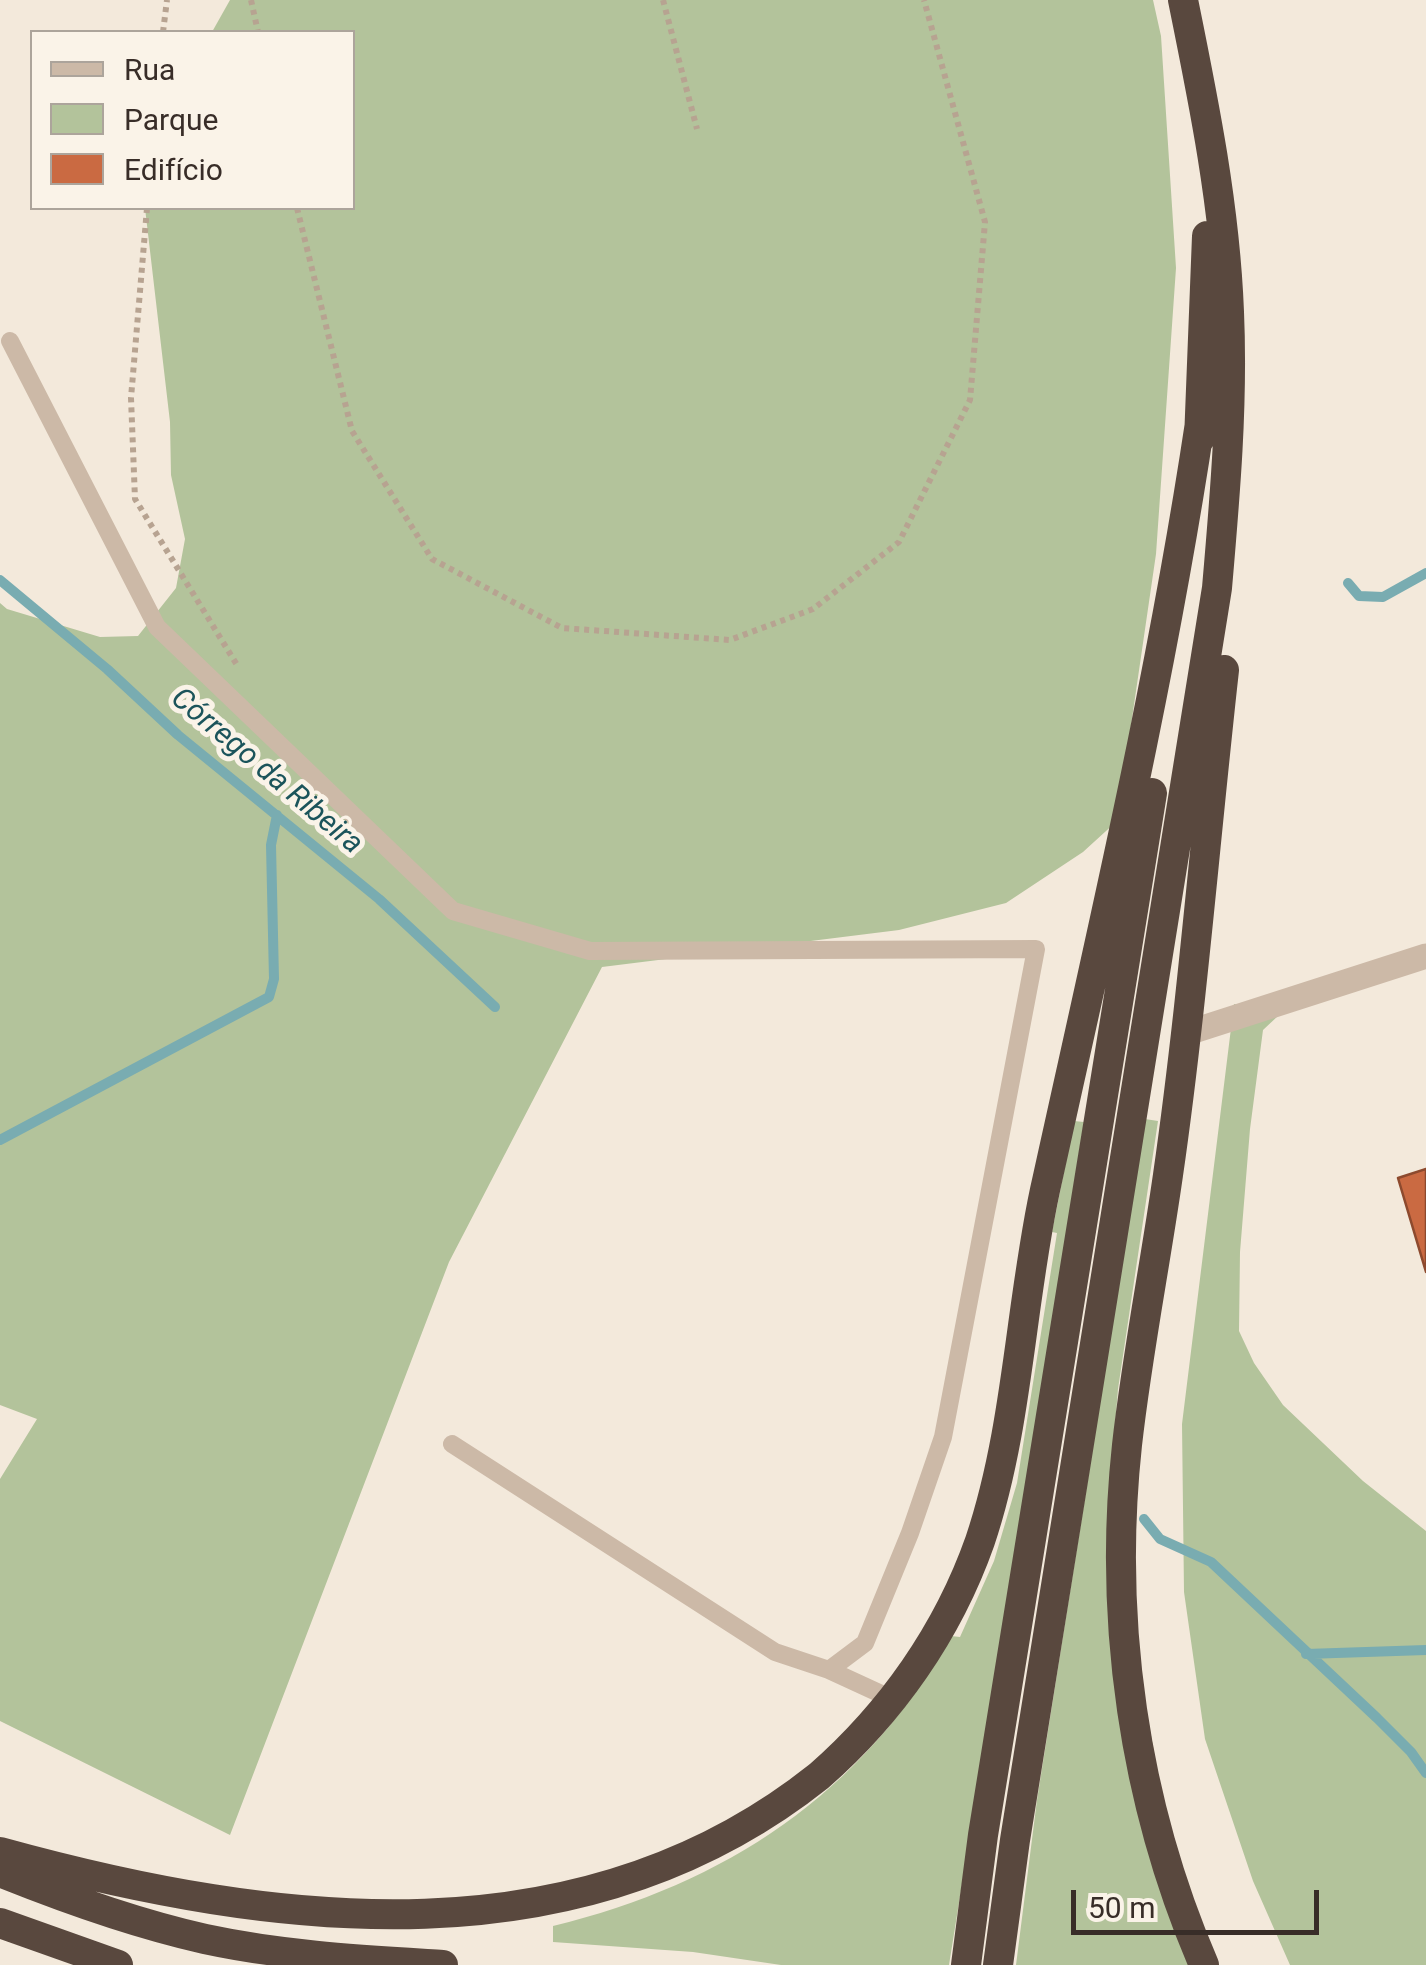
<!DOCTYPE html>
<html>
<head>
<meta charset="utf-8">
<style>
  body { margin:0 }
  #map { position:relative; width:1426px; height:1965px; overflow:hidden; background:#f3e9db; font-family:Roboto,sans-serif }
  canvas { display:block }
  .legend { position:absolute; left:30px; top:30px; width:325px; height:180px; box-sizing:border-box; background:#faf3e8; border:2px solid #aca49b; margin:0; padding:12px 18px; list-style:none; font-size:30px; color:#382d28 }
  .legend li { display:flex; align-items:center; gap:20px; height:50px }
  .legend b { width:50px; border:2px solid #aca49b }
  .scale { position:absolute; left:1071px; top:1890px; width:248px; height:45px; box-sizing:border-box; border:5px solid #382d28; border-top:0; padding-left:12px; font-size:30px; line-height:35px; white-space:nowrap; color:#382d28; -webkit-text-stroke:8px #faf3e8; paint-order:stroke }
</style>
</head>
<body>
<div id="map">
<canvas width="1426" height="1965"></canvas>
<ul class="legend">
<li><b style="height:12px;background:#ccb9a7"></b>Rua</li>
<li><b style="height:28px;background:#b3c39b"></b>Parque</li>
<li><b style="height:28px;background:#ca6a42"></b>Edifício</li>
</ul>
<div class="scale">50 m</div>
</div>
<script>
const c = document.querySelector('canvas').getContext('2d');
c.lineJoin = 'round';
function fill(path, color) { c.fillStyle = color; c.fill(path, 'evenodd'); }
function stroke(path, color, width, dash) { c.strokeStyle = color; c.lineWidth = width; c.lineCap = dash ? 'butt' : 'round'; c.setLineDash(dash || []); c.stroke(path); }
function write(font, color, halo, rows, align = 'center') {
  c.font = font + ' Roboto,sans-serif'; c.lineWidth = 10; c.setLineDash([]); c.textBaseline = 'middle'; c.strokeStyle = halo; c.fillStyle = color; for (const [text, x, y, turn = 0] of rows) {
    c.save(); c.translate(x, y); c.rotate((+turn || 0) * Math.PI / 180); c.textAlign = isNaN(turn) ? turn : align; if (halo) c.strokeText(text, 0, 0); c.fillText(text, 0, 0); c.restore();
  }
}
fill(new Path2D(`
  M230,0h923l8,36 15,232 -20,286 -39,267 -34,31 -77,51 -107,27 -297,37 -153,295 -219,573 -230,-114v-242l37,-60 -37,-14v-802l7,6 93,28 38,-1 38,-48 9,-49 -14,-64 -1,-53 -25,-214h207v-176h-140z
  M1295,1000l-32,30 -13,99 -10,123 -1,79 15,32 29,42 80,76 63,50v434h-136l-37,-84 -48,-142 -21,-147 -2,-168 52,-420 21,4z
  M1145,1119l13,2 -40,268 -9,111 83,465h-176l21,-165z
  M1074,1121l10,1 -135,843h-168l-88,-13 -140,-10v-16c173,-42 309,-132 398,-290l9,1 34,-76 23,-78 40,-250 -5,-1z`), '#b3c39b');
stroke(new Path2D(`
  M0,580l107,89 71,66 201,164 116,108
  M1348,583l11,13 24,1 43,-24
  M0,1140l269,-143 5,-18 -3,-134 6,-30
  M1144,1519l16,20 51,23 166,156 34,34 15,21
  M1306,1654l120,-4`), '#79acb1', 10);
const building = new Path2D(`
  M1426,1169v103l-28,-94z`);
fill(building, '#ca6a42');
stroke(building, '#8d4a2e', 2.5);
stroke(new Path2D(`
  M251,0l7,32
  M663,0l34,129
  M163,32l4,-32
  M147,208l-16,190 4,101 102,166
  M297,208l55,223 80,128 130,69 168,12 83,-31 86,-67 71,-142 15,-178 -61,-222`), '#b7a391', 6, [5, 5]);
stroke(new Path2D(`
  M10,341l147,286 296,284 137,40 446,-2 -93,488 -33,96 -45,110 -36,27 -54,-18 -323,-208
  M829,1670l63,29`), '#ccb9a7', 18);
stroke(new Path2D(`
  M1184,1034l242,-78`), '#ccb9a7', 25);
stroke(new Path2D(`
  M1199,440l8,-204
  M0,1852c279,77 582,113 819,-76 72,-63 129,-144 161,-235 38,-113 40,-235 65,-351 56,-255 116,-508 155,-767
  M0,1872c67,27 134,51 205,67 79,17 158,21 238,26
  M0,1923l118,42
  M966,1965l17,-130 169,-1042
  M998,1965l17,-125 202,-1252c8,-92 16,-184 12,-276 -4,-105 -25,-209 -46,-312
  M1204,1965c-70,-162 -96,-344 -77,-520 10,-90 28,-179 41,-270 24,-167 37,-336 56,-505`), '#59483e', 30);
write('italic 30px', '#1b545b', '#faf3e8', [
  ["Córrego da Ribeira",266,772,40]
]);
</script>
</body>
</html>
